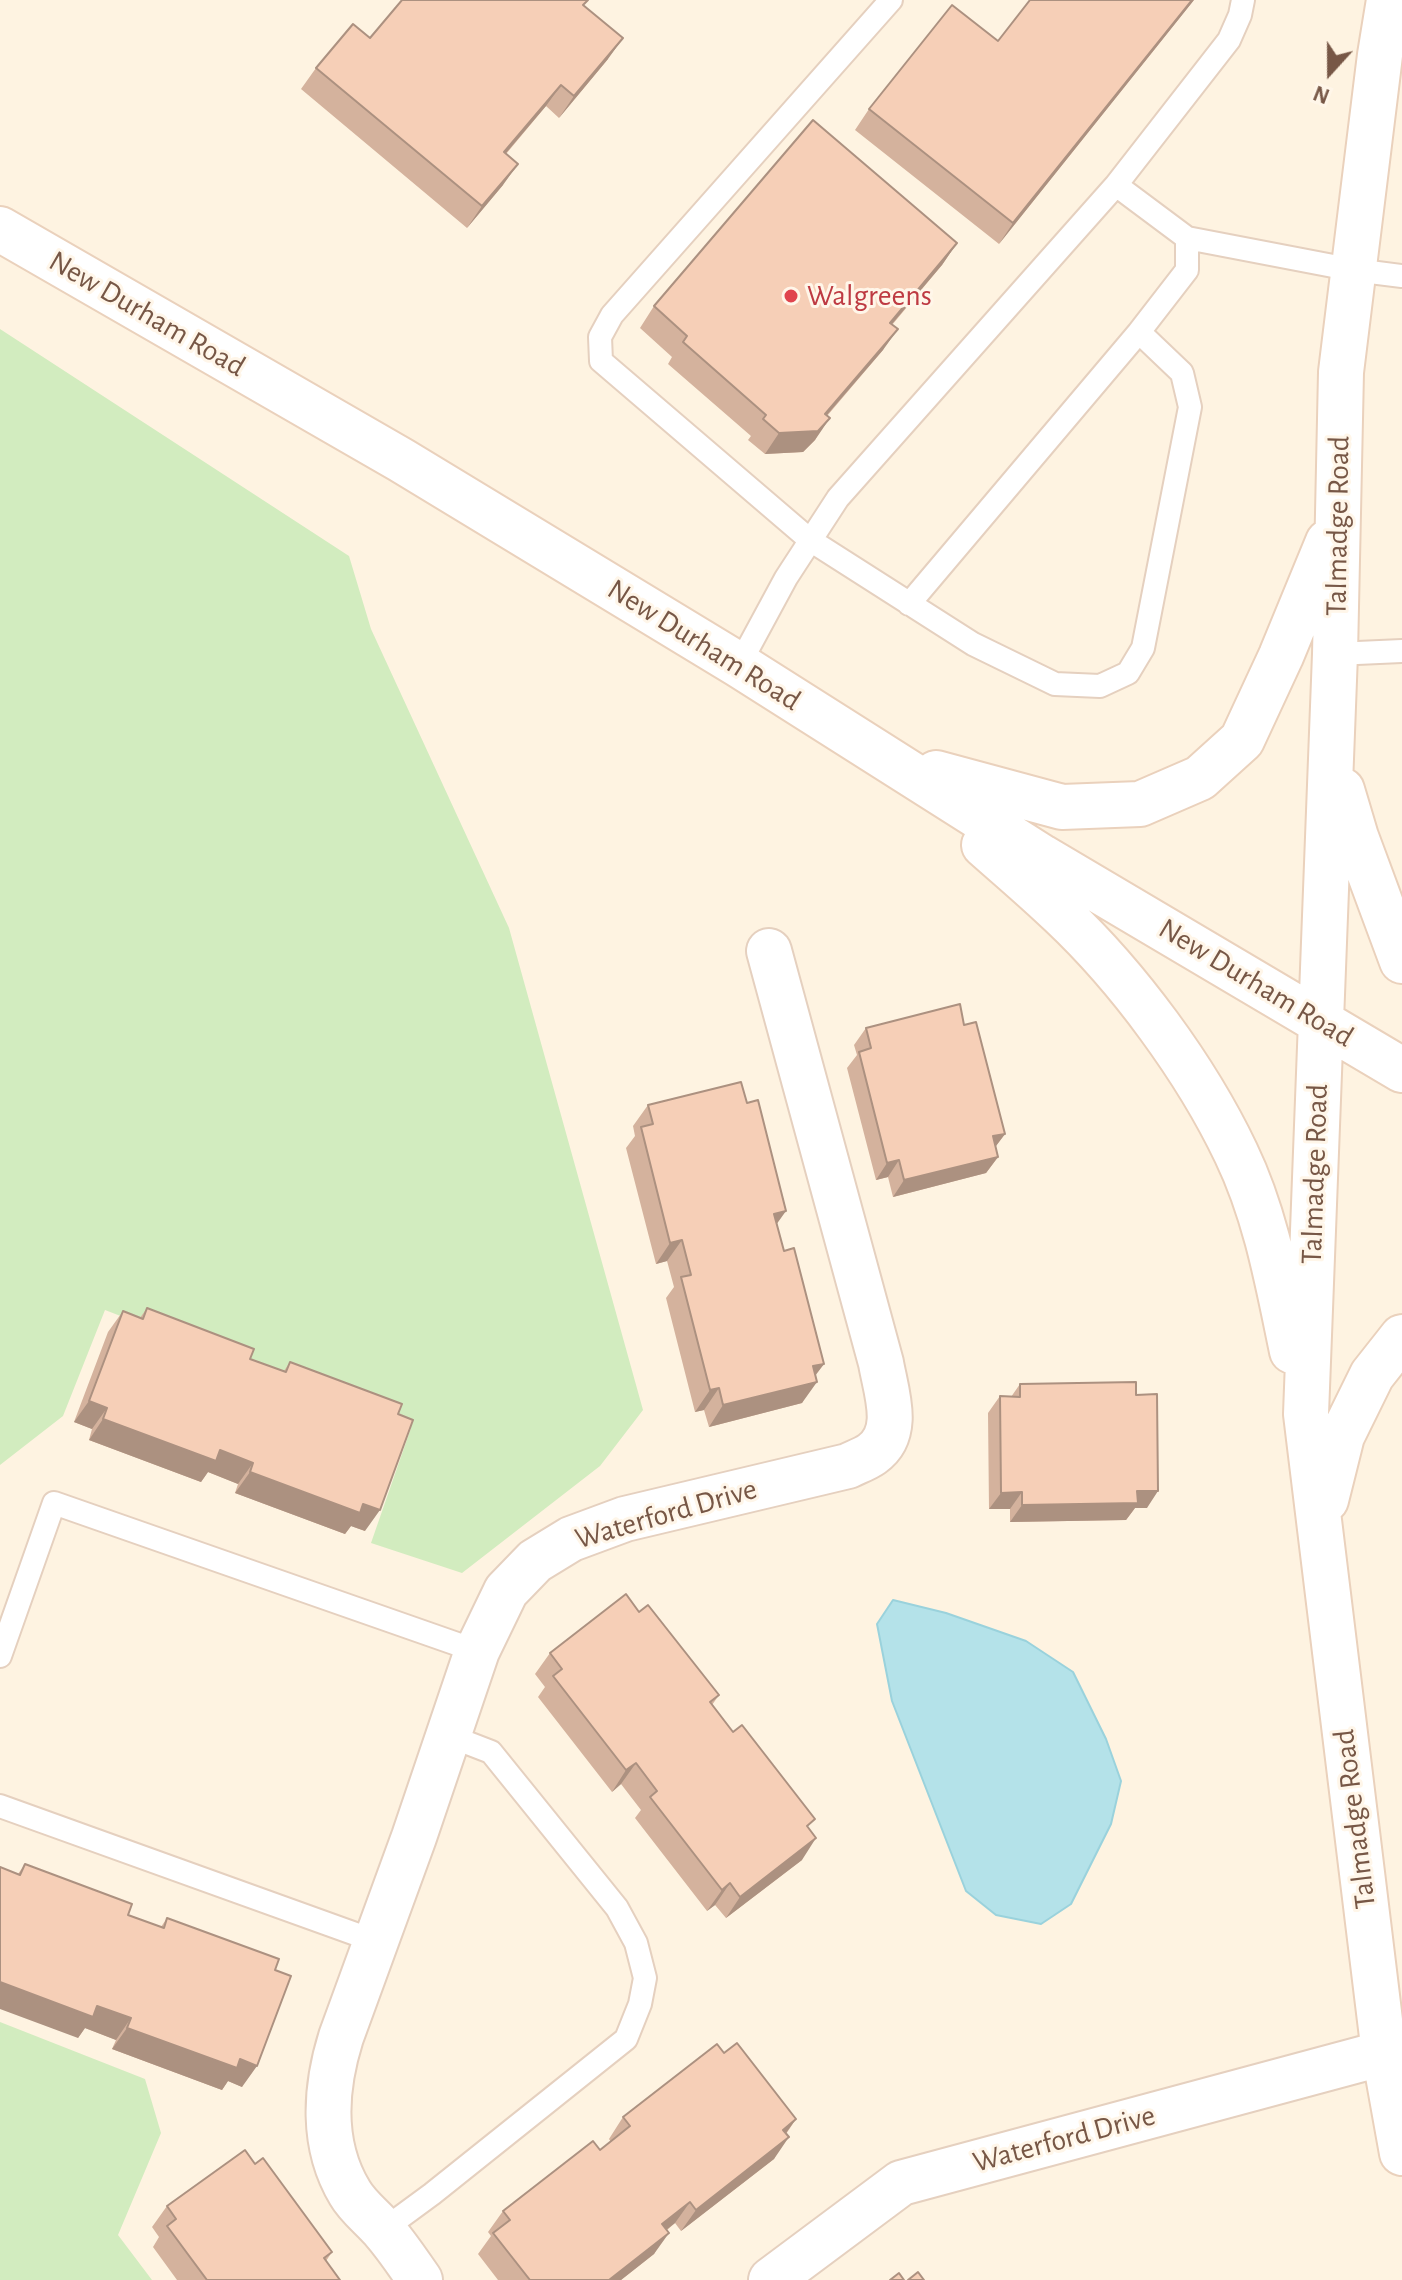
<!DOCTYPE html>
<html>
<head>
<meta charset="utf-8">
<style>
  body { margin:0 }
  #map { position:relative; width:1402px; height:2280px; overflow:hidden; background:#fef3e1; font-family:"Alegreya Sans",sans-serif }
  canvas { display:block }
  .north { position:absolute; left:1290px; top:32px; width:80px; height:80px; -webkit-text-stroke:6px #fff6e9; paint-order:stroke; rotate:201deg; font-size:22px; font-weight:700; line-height:32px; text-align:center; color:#775746 }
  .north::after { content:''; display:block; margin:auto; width:28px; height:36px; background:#775746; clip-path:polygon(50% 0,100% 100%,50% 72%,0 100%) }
</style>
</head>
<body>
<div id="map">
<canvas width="1402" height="2280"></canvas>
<div class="north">N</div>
</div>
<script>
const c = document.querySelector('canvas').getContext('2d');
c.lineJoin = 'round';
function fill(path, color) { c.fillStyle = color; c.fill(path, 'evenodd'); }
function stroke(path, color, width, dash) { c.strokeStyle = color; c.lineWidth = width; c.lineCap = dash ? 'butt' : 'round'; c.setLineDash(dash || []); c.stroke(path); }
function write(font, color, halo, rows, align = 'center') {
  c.font = font + ' "Alegreya Sans",sans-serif'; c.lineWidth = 6; c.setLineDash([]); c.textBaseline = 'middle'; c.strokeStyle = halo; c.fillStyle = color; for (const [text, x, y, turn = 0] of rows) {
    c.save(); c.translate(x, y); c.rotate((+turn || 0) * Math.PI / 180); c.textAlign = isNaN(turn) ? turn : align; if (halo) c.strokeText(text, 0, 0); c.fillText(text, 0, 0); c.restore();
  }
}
fill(new Path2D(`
  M0,329l349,227 22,73 138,299 134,482 -43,56 -138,107 -91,-30 40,-115 -306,-118 -42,106 -63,49z
  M0,2022l145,57 16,54 -43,102 34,45h-152z`), '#d2ecbf');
const water = new Path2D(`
  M893,1600l53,13 80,28 47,31 33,67 15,42 -10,43 -40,80 -30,20 -45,-9 -30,-24 -74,-190 -15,-77z`);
fill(water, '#b4e2e9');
stroke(water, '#9ad2dc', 2);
const lane = new Path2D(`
  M891,0l-279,315 -12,22 1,24 209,179 163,104 82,40 45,2 28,-13 15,-25 47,-241 -8,-34 -43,-41 48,-62v-32
  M1116,185l113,-145 11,-25 3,-15
  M909,604l230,-272
  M1335,654l67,-3
  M739,665l47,-87 52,-80 278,-313 71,53 167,32 48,6
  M0,1656l54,-153 423,148
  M0,1806l375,135
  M383,2230l49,-36 194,-155 14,-35 5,-26 -9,-35 -19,-35 -126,-156 -44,-17`);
const street = new Path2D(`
  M420,2280c-12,-17 -23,-34 -37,-50 -10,-12 -25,-23 -33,-37 -29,-48 -25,-105 -9,-156l73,-200 63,-186 29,-60 29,-30 36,-22 54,-20 223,-53c8,-4 17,-7 24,-12 30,-21 14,-62 9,-91l-112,-412
  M771,2280l130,-97 483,-130`);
const secondary = new Path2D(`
  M1389,0l-9,55 -39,317 -6,282 -29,760 78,639 18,100
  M0,229l401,231 338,205 303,192 360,213
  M936,773l126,34 78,-3 60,-26 42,-38 39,-84 47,-114
  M1342,790l14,47 46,124
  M984,845c26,23 52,45 77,69 67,63 135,155 175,239 30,62 42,131 56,198
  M1326,1500l16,-64 30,-61 30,-38`);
stroke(lane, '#e5d0bf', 26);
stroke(street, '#e5d0bf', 48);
stroke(secondary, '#ead1bc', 48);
stroke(lane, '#fff', 22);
stroke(street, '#fff', 44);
stroke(secondary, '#fff', 44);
fill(new Path2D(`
  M1194,0l-195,244 -144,-114 14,-21 129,-68z
  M585,6l23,53 -49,59 -13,-12 -40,48 -3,31 -36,43 -166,-139 15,-21 54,-30z
  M957,243l-15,22 -50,60 -9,25 -56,66 -12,24 -12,12 -38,2 -17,-14 3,-4 -83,-72 4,-7 -32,-29 14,-22z
  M964,1025l41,109 -10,13 3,10 -12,16 -93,24 -5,-20 -12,3 -29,-112 10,-13 -3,-10 12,-17z
  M648,1105l129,119 7,27 40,113 -9,11 -13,28 -93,24 -5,-17 -9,2 -29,-114 8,-11 -7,-26 -11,3 -30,-116 9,-12 -2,-10z
  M147,1308l103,51 34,12 6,-9 75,169 -14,-5 -6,8 -110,-41 3,-9 -30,-12 -7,10 -112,-42 3,-11 -18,-7 34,-90 15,-21 17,7z
  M1020,1384l116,11 11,113h-12l-9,12 -116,2v-13h-21l-1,-96 12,-17 11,1z
  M639,1612l80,83 -7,10 90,155 -76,58 -11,-13 -8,6 -72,-93 6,-8 -20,-26 -9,8 -74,-95 7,-10 -10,-13 15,-21z
  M25,1864l103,51 33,12 6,-9 108,52 -33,117 -14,-6 -6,9 -110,-41 4,-9 -31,-12 -7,10 -60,-164z
  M724,2053l72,66 -10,15 -12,25 -93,72 -6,-8 -8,7 -13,24 -33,26h-123l-20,-26 13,-18 -3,-4 15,-21 97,-61 11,-8 -2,-3 14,-22z
  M255,2164l77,88 -6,9 14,19h-163l-24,-33 6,-10 -7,-10 15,-21z`), '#d4b29d');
fill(new Path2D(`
  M1192,0h2l-195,244 14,-21z
  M623,38l-15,21 -49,59 15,-22z
  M561,85l-15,21 -57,67 15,-21z
  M518,164l-15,21 -36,43 15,-22z
  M957,243l-15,22 -67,79 15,-21z
  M898,329l-15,21 -70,81 17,-13 -15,22 -12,12 -38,2 14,-21 46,-19z
  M1005,1134l-12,16v-14z
  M998,1157l-12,16 -93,24 11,-17z
  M899,1160l-11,17 -12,3 11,-17z
  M786,1211l-15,21 3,-18z
  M682,1240l-15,21 -11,3 14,-21z
  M824,1364l-15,20 8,-2 -15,21 -93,24 14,-22 90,-39z
  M719,1388l-15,22 -9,2 15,-22z
  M89,1401l18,7 -15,21 -18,-7z
  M103,1419l117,31 33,13 -15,21 -30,-12 -7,10 -112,-42z
  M250,1472l113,32 17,6 -15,21 -14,-5 -6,8 -110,-41z
  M1137,1491h21l-11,17h-12l-9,12 -116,2 12,-17z
  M1022,1492l-12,17h-21l12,-16z
  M636,1763l-15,21 -9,8 14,-22z
  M816,1838l-14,22 -76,58 14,-21z
  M730,1883l-15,22 -8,6 15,-21z
  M0,1982l97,24 34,12 -15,22 -31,-12 -7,10 -78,-29z
  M127,2028l113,31 17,7 -15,21 -14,-6 -6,9 -110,-41z
  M796,2119l-15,21 2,-10z
  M789,2137l-15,22 -93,72 15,-21z
  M690,2202l-15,21 -28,22 15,-21z
  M669,2233l-15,21 -33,26h-12z`), '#ac9180');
const building = new Path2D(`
  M402,0h186l-5,5 40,33 -49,58 -13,-11 -57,67 14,12 -36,42 -166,-138 37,-44 17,14z
  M1030,0h162l-179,223 -144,-114 83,-104 46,36z
  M813,120l144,123 -67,80 8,6 -73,85 5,4 -12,13 -39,2 -16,-14 3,-4 -83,-73 4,-6 -33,-30z
  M960,1004l4,21 12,-3 29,112 -12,2 5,21 -94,23 -5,-20 -12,3 -28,-111 12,-4 -5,-20z
  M741,1082l6,21 11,-3 28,111 -12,3 10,37 10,-3 30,116 -11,2 4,16 -94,23 -4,-17 -9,2 -29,-113 10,-2 -9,-35 -12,3 -29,-116 12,-3 -5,-19z
  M147,1308l107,41 -4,10 36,13 4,-10 112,42 -4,10 15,6 -33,90 -17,-6 -3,9 -110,-41 3,-9 -33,-13 -4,11 -113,-42 4,-11 -18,-7 34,-90 20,8z
  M1136,1382v13l21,-1 1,97h-21l1,12 -116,2v-13l-21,1 -1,-97 20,1v-13z
  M626,1594l13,18 9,-7 71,90 -9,7 23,30 9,-7 73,94 -8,7 9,12 -76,59 -10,-14 -8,7 -72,-93 7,-6 -21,-28 -10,7 -73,-94 9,-7 -12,-16z
  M25,1864l107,40 -4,11 36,13 3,-10 112,41 -4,11 16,6 -34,90 -17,-7 -3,9 -110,-40 4,-10 -34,-12 -4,11 -93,-35v-115l20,8z
  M737,2043l59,76 -13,11 6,7 -93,73 -6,-8 -28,22 7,9 -60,47h-79l-37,-47 17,-13 -7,-9 90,-70 7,9 30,-24 -7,-9 94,-73 7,9z
  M245,2150l10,14 8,-6 69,94 -8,6 16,22h-133l-40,-54 9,-7 -9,-13z
  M918,2272l6,8h-16z
  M899,2273l5,7h-14z`);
fill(building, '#f6cfb7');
stroke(building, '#ac9180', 2);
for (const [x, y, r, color] of [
  [791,296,8,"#e0444e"]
]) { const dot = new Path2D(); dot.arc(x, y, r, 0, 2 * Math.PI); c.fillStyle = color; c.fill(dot); stroke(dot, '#fff6e9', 3); }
write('30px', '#be3a42', '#fff6e9', [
  ["Walgreens",807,296]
], 'left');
write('30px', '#775746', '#fff6e9', [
  ["New Durham Road",147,314,30],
  ["Talmadge Road",1338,526,-89],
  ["New Durham Road",704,645,32],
  ["New Durham Road",1256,983,31],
  ["Talmadge Road",1315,1174,-88],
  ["Waterford Drive",666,1514,-16],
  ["Talmadge Road",1355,1819,-97],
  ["Waterford Drive",1064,2139,-15]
]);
</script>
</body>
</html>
